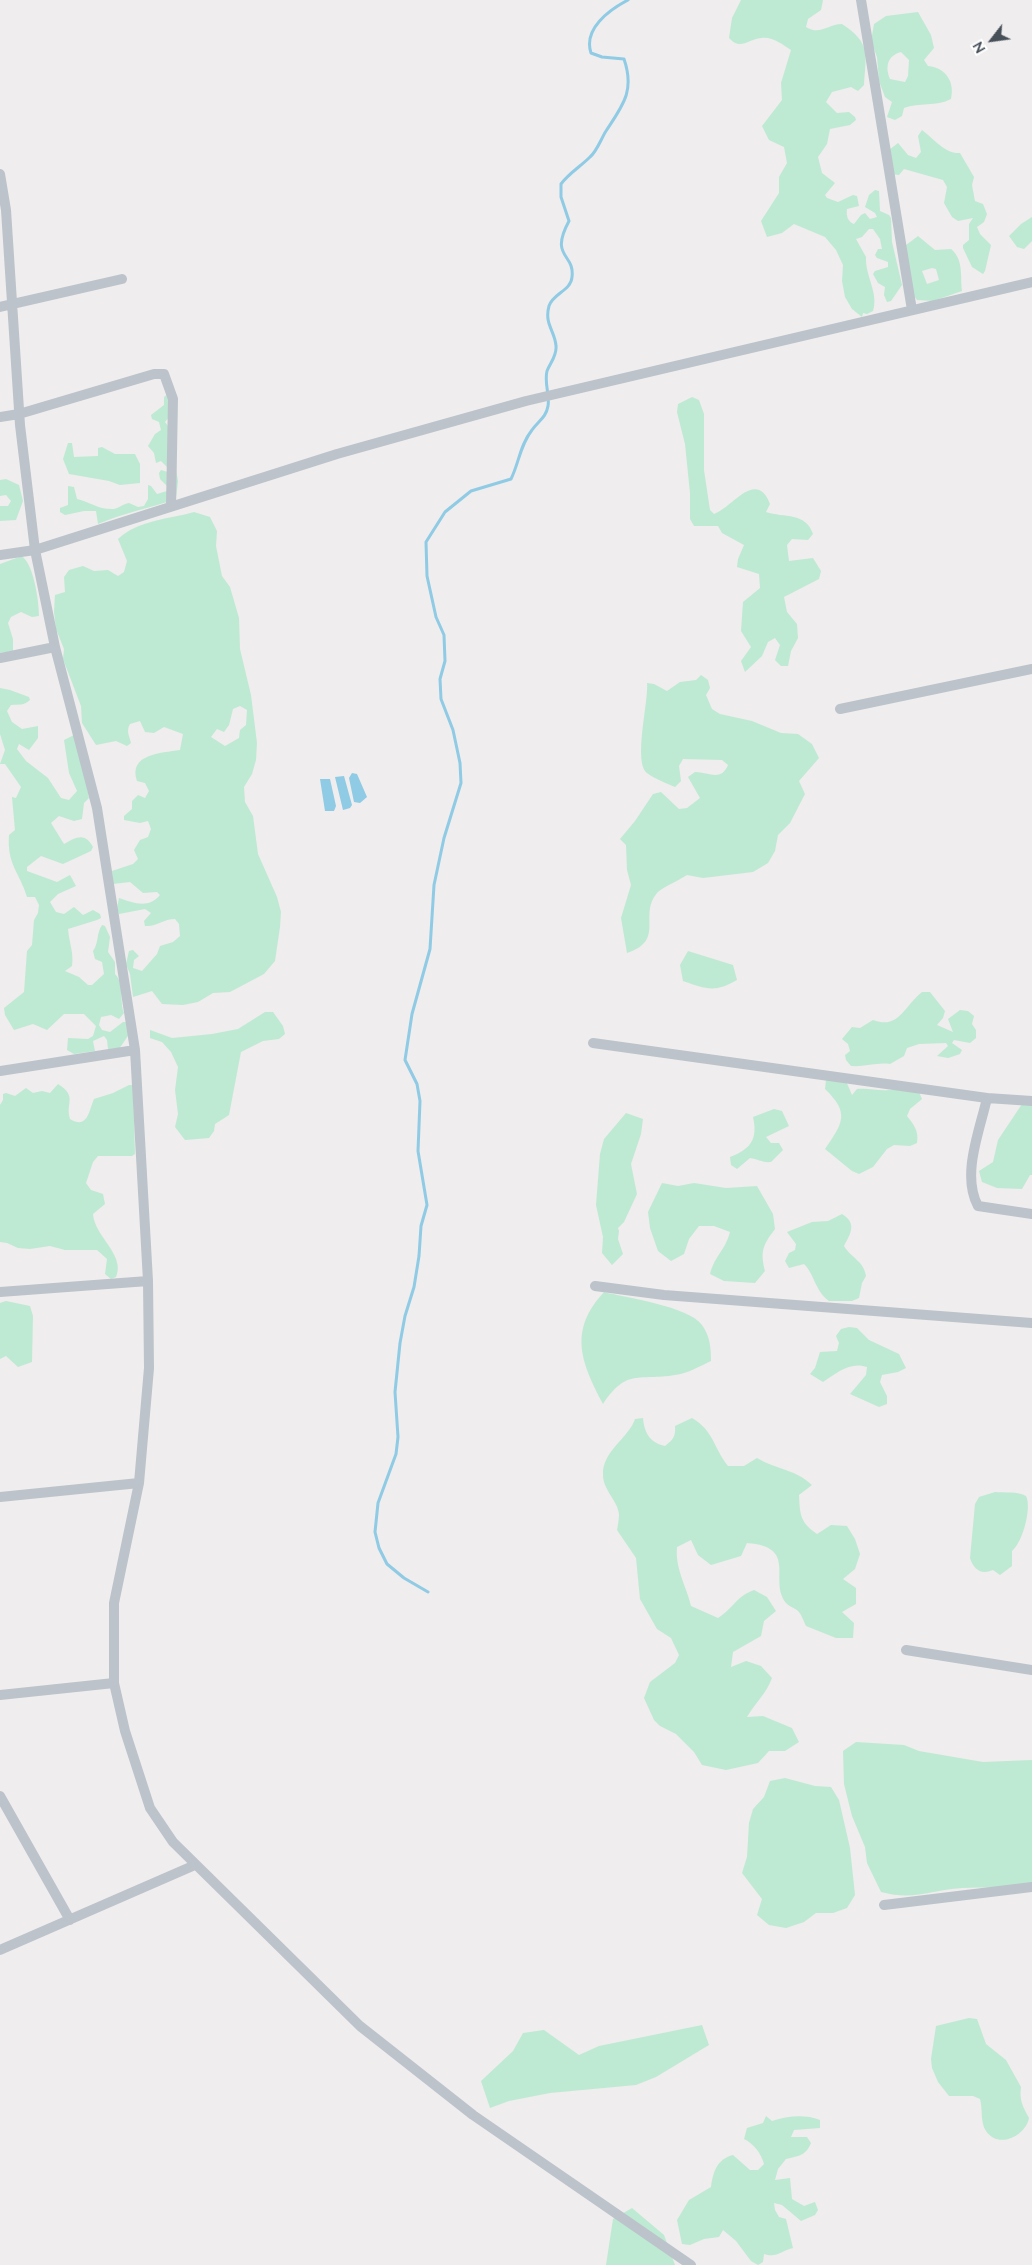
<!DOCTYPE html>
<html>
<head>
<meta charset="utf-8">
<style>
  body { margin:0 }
  #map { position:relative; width:1032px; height:2265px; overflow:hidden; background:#efeded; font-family:Mulish,sans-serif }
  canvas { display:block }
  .north { position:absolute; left:967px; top:15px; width:50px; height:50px; -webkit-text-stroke:4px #fff; paint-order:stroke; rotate:240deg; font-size:14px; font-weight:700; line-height:20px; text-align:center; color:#474f59 }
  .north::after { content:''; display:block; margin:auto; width:18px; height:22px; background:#474f59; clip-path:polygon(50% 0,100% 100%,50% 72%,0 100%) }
</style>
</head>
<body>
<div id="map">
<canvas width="1032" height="2265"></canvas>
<div class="north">N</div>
</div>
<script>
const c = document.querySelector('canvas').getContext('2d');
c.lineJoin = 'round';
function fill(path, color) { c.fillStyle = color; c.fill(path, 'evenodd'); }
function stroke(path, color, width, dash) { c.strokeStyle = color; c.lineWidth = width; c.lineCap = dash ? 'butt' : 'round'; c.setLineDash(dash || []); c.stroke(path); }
fill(new Path2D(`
  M741,0h82l-2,10 -13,9 -2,8c14,9 22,-3 36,-3 29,19 24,30 22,61l-6,6 -7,-4 -19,5 -6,10 11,11 12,-1 6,5 1,3 -6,5 -20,4 -3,15 -9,13 4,16 13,10 -10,12 2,3 11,4 15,-7 4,1 2,10 -12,3c-1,7 1,13 7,15l7,-9 4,-2 5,6 7,-2 -2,-4 -10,-6 4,-12 6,-5 4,1 1,20 9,4 2,3 1,24 10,43 -11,16 -4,1 -3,-7 1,-8 -7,-4 -5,-9 2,-3 13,-4v-5l-11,-4 -2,-3 3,-6h4l-2,-10 -7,-10h-4l-7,8 -6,2 10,18c-1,19 13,36 7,54l-6,3 -4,-1 -1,4 -10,-8 -7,-12 -3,-16 1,-16 -7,-15 -11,-13 -31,-13 -12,9 -15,4 -6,-16 18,-28v-16l8,-14 -3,-16 -15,-7 -7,-14 20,-26 -1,-17 10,-33c-9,-6 -19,-14 -30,-12 -13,1 -20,13 -32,0l3,-20z
  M918,12l13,23 3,13 -10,12 4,6c18,2 27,16 23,33 -15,8 -32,3 -47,9l-2,8 -7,4 -8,-3 5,-15 -7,-5 -6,-16 -2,-24 -6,-16 3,-17 12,-8zM901,52l8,8 -1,16 -3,6 -15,-3c-5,-12 -3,-23 11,-27z
  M922,130c12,9 23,24 38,23l14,24 -2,8 3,16 8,3 4,10 -3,8 -7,5 3,7 11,11 -6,26 -2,3 -11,-7 -9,-19v-3l6,-5v-16l4,-6 -15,3 -6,-4 -8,-14 3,-16 -4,-7 -39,-11 -5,6 -9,-1 -5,-21 13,-10 10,12 8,3 5,-6 -3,-16z
  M1032,217v24l-8,8 -7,-2 -8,-11 12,-12z
  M918,236l17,14 16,-1c13,11 9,27 11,42l-29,10 -16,-1 -5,-7 -6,-48zM932,268l4,1 3,11 -12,4 -5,-13z
  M170,392v24l-5,6 8,10 4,15 -3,12 4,22 -2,18c-26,9 -53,14 -78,25l-2,-13h-12l-19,4 -5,-3v-4l8,-3v-19l6,1 3,12c13,3 22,11 37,10 5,-1 9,-5 15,-6l9,4 6,-1 4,-7v-14l3,1 6,8 10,-3 1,-4 -8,-8 -1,-6 2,-3 7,2 2,-2 -9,-9 -5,2 -2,-10 -6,-7 7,-12 6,-4 -2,-8 -7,-3 -1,-4 13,-10v-8z
  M692,397l7,3 5,14v56l6,40 4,4c17,-5 42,-46 56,-10l-4,8c18,6 40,0 47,22l-5,6 -16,-1 -5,6 2,16 24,-3 8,13 -2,8 -35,18 3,15 10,12 1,14 -7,13 -3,15h-7l-6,-6 5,-15 -5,-7 -7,4 -6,14 -17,16 -4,-11 10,-14 -10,-16 2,-29 17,-14 -1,-14 -22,-7 1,-8 6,-14 -22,-12 -4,-7h-24l-4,-7v-26l-5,-49 -8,-32 1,-8z
  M68,443h4l2,14 24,-1v-8l4,-1 13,7h20l5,10v19l-20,2 -11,-4 -40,-7 -6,-15z
  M6,479l13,6 4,16 -7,19 -16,1v-15h8l3,-5 -5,-6 -6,1v-16z
  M194,512l16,5 7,14 -1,15 6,30 8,11 9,31 1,31 11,46 6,48 -1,17 -4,14 -8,13 1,15 8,14 5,38 19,43 4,15 -1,15 -5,34 -11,13 -34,18 -17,1 -15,9 -15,3 -21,-1 -10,-13 -19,6 -3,-23 -4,-10 3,-13 4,-1 6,6 -5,4 -1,8 9,3 15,-17 3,-8 13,-4 7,-6 -1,-12 -4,-5c-12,0 -18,8 -30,7l-1,-5 7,-8 -6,-4 -26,5 -2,-6 2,-10c14,5 30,11 41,-3l-3,-3 -14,1 -13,-11 -17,2 -1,-13 21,-7 5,-5 -4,-9 6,-10 8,-3 3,-8 -3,-8 -8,2 -16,-3v-4l8,-7v-8l6,-6 7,3 4,-7 -4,-8 -8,-2c-9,-27 24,-28 43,-31l3,-16 -19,-7 -10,6 -9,-1 -5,-11 -10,3c-4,7 -1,11 1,19l-4,3 -11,-5 -20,4 -14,-22 -1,-17 -18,-47 1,-10 -8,-20 -2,-17 1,-17 10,-3 -1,-15 5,-7 14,-4 11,5 14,-1 10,6 6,-4 3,-11 -9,-22c20,-19 52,-20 76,-27zM240,706l7,4 -1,15 -6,5 -1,8 -14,8 -14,-9 6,-8 7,3 5,-7 4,-16z
  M19,557h4c11,10 16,44 16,59l-7,1 -11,-5 -10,5 -3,6 5,16v12l-13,2v-89z
  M701,675l7,5 2,8 -4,7 6,14 8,5 32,7 29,12 17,1 14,10 7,14 -20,23 6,13 -15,29 -12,12 -3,16 -7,12 -15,9 -50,6 -16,-3c-6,4 -27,14 -30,18 -19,23 9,47 -30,60l-6,-35 10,-33 -4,-15 -1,-25 -6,-6 15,-18 18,-27 8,-2 18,17 8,-1 13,-10 -12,-21 7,-5c14,0 26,10 33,-7l-6,-5 -39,-1 -4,7 2,15 -6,6c-9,-4 -20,-8 -28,-14 -14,-12 2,-72 0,-90l7,1 13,7 13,-9 16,-2z
  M0,688l10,2 19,7 1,3c-7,6 -10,4 -19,5l-4,6 5,11 10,7 16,-3v12l-9,12 -10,-6 -2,5 9,12 22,17 13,20 8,2 8,-9 -8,-18 -5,-33 10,-5 7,19 8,44 -5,5 -2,16 -8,2 -15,-5 -8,7 13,21c12,-7 21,-12 29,3l-2,4 -28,13 -22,-8 -14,11v4l30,11 13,-7 6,11 -18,8 -8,8 6,10 8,2 10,-7 9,8 10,-5 7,4 1,4 -4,2 -29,9c1,13 6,24 4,37l-7,5 14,6 9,8h4l12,-11 -2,-12 -7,-3 -2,-8c6,-8 3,-17 9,-26l3,1 5,11 -2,15 7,10v12c10,10 4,26 9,39l-5,6 -8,-4 -10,2 -2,8 3,5 8,2 13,-10h4l3,11 -11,16 -8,2 -3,-2 -1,-9 -3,-4 -11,5 2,10 -21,3 -7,-4 1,-12 20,1 5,-3 3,-10 -12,-12h-20l-17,16 -14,-6 -19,6 -9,-15 -1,-7 20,-16 3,-41 5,-6 2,-25 4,-7 1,-8 -4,-8h-8c-8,-26 -20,-32 -18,-62l6,-5 -3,-33 4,1 5,-11 -16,-23h-5l5,-14 -5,-16z
  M688,951l45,14 4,15c-22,13 -31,9 -54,1l-3,-16z
  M922,992h8l15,19 -2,7 -6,7 16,7 -5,-13 12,-9 8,1 6,5 -2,8 4,6v8l-6,5 -16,-3 -2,3 10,7 -2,4 -12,4 -11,-2 11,-10 -2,-3 -27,1 -12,4 -3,8 -14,8c-13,-2 -25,3 -39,2l-5,-6 -1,-5 5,-4 -2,-7 -6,-5 10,-12 8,1 13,-8c26,10 31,-14 49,-28z
  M265,1012h8l10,14 2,8 -6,5 -16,2 -22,11 -12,63 -14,9 -1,7 -5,7 -24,2 -10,-13 3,-13 -3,-24 3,-23 -7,-15 -9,-10 -12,-4v-8l22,8 40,-4 26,-5z
  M826,1080l20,1 6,14 5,-6c13,-1 20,2 32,1 15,0 14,-4 30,2l3,7 -12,10 -3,7c7,9 12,15 10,27l-7,3 -16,-1 -7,4 -14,18 -14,7 -7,-3 -27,-22c18,-26 25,-36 0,-60z
  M58,1084c20,13 7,18 12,35 18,11 19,-9 24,-20l19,-6 16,-8h4l2,69 -3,2h-34l-5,6 -7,21 5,7 12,4 2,10 -12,10c1,22 33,41 23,63l-5,2 -6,-5 2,-15 -10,-9h-32l-15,-4 -20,3 -12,-1 -11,-5 -7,-1v-137l3,-5v-6l3,-1 9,3 11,-8 7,5 9,-2 8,2z
  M1024,1101l8,1v73h-2l-8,14 -25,-1 -15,-6 -3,-11 14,-9 5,-22z
  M774,1109l8,2 7,15 -23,11 5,6h8l4,7 -12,12c-8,1 -13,-3 -21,-4l-13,11 -6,-4 -1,-8c21,-8 28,-18 23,-40z
  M626,1113l17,6 -2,15 -10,30 6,30 -13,28 -6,6 1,3 -1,8 5,15 -11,11 -10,-12 1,-16 -7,-32 4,-51 4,-15z
  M662,1183l16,3 16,-3 32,5 31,-2 16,28 2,15c-12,16 -15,22 -10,42l-10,12 -31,-2 -14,-7c5,-19 15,-23 20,-42l-16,-6h-15l-10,13 -5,15 -13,7 -13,-10 -8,-23 -2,-16z
  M842,1214c15,9 9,19 2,32 7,12 20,15 22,30l-4,7 -3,15 -7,3h-23c-14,-10 -14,-26 -25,-37l-15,4 -4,-7 4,-8 6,-3 1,-6 -9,-12 25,-10 16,-1z
  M604,1292c23,6 84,14 98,33 8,11 9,23 9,36 -11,5 -24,13 -36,14 -37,6 -48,-7 -72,29 -22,-42 -35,-73 1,-112z
  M6,1301l24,5 3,10 -1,46 -14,5 -12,-11 -6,3v-56z
  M849,1327l8,1 12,12 30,14 7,14 -8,4 -16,3 -2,7 7,14v8l-8,3 -29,-13 16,-19 1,-8c-16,-6 -31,6 -44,15l-13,-8 5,-6 5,-16 17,-1 2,-8 -3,-7 5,-7z
  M643,1418c1,14 7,25 22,28 8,-6 11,-10 10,-20l17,-8c22,13 21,29 36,48h16l13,-8c20,12 38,11 55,27l-13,10c1,20 1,27 18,39l14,-9 16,1 8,13 5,15 -5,15 -12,10 13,9v16l-14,8 12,11 -1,15h-17l-30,-12c-2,-4 -4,-10 -7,-14 -3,-4 -10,-5 -13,-9 -18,-23 13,-56 -39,-60l-6,13 -30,9 -13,-10 -7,-15 -14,7c-2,22 9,38 14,59l27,12c17,-11 16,-20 36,-28l13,7 9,14 -12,10 -3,15 -28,16 -2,15 15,-6 15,5 11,12c-6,16 -17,25 -25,39l16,-1 29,12 7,14 -14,9h-16l-11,12 -32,7 -24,-5 -8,-13 -18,-18 -16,-8 -6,-6 -10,-22 6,-16 25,-19 4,-8 -8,-17 -14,-9 -17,-30 -4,-41 -19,-28c1,-5 2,-11 2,-16 -1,-13 -16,-24 -16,-39 -1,-24 25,-36 32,-56z
  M995,1492c9,1 23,-1 31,4 6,11 -3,46 -14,55v15l-12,9 -7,-5c-12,5 -19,0 -23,-12l5,-54 4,-7z
  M856,1742l48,3 15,6 64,11 49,-2v126c-24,2 -47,1 -70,2 -32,2 -48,13 -81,4l-14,-29 -2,-16 -13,-31 -8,-32 -1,-33z
  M785,1778l30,8 16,1 8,13 11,48 5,47 -8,13 -14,5h-17l-12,9 -18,6 -17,-3 -12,-10 5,-16 -20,-26 5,-16 2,-34 4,-14 11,-12 6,-16z
  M969,2018l8,1 9,25 20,16 15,27c-2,13 2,20 8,31 -3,17 -30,32 -43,13 -6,-9 -3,-22 -6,-32l-7,-3h-24l-11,-14 -6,-14 -1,-9 5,-33z
  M702,2025l7,20 -53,32 -20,8 -86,8 -41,8 -19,7 -9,-27 32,-30 10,-18 21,-3 35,25 20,-9z
  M766,2116l6,5c16,-5 32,-7 48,-1v8l-26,2 -3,7h16l4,6c-5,13 -13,13 -25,16l-8,10 -3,11 15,-2 2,21 12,7 11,-4 3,8 -3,5 -14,6 -19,-16 -8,-2 1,7 4,7 7,2 7,29c-12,3 -16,10 -29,6l-1,8 -5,3 -7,-4 -15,-20 -13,-11 -4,7 -15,2 -14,6 -8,-1 -5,-24 12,-20 22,-13c2,-15 6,-28 22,-32l17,15h8l6,-6c-3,-11 -10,-20 -20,-25l3,-11 16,-5z
  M632,2208l32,27 11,30h-69l7,-46z`), '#beead3');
fill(new Path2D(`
  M352,773l5,1 10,23 -7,6 -6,-1 -5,-24z
  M344,776l8,29 -2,3 -7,2 -8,-33z
  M320,779h10l6,27 -2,5h-9z`), '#8fcbe4');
stroke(new Path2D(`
  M428,1592l-24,-14 -17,-14 -8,-16 -4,-16 3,-29 18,-49 2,-17 -3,-45 5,-49 5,-27 9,-29 5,-31 2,-30 6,-21 -9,-54 2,-50 -3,-17 -12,-24 7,-46 18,-65 4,-64 10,-47 17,-55 -1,-20 -7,-33 -12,-31 -1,-20 5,-18 -1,-26 -8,-18 -9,-41 -1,-34 19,-30 26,-21 40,-12c8,-16 9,-34 21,-49 6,-9 14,-12 16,-24 2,-11 -4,-23 -1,-35 3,-8 10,-15 9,-25 -1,-15 -12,-22 -7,-40 4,-13 22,-15 23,-29 3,-24 -23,-19 -3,-56l-8,-24v-13c8,-11 19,-17 29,-27 7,-6 11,-18 16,-26 17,-26 29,-40 18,-72l-22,-2 -11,-4c-8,-24 18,-43 37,-53`), '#8fcbe4', 3);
stroke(new Path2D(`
  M861,0l51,310
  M0,174l6,36 14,215 15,125 20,97 42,161 38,242 13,231 1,87 -10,115 -25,120v80l11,48 25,77 23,34 187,184 113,89 218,150
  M0,307l122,-28
  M0,417l19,-3 135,-40h10l9,25 -2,107
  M0,555l35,-5 302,-96 189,-53 506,-119
  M0,658l55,-11
  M840,709l192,-40
  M593,1043l394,55 45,3
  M0,1071l135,-21
  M987,1098c-7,32 -26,77 -9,108l54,8
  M595,1286l69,9 368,28
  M0,1292l148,-11
  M0,1497l139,-14
  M906,1650l126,20
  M0,1695l114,-12
  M0,1796l70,124
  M884,1905l148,-18
  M0,1950l195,-85`), '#bcc3cb', 10);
</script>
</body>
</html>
